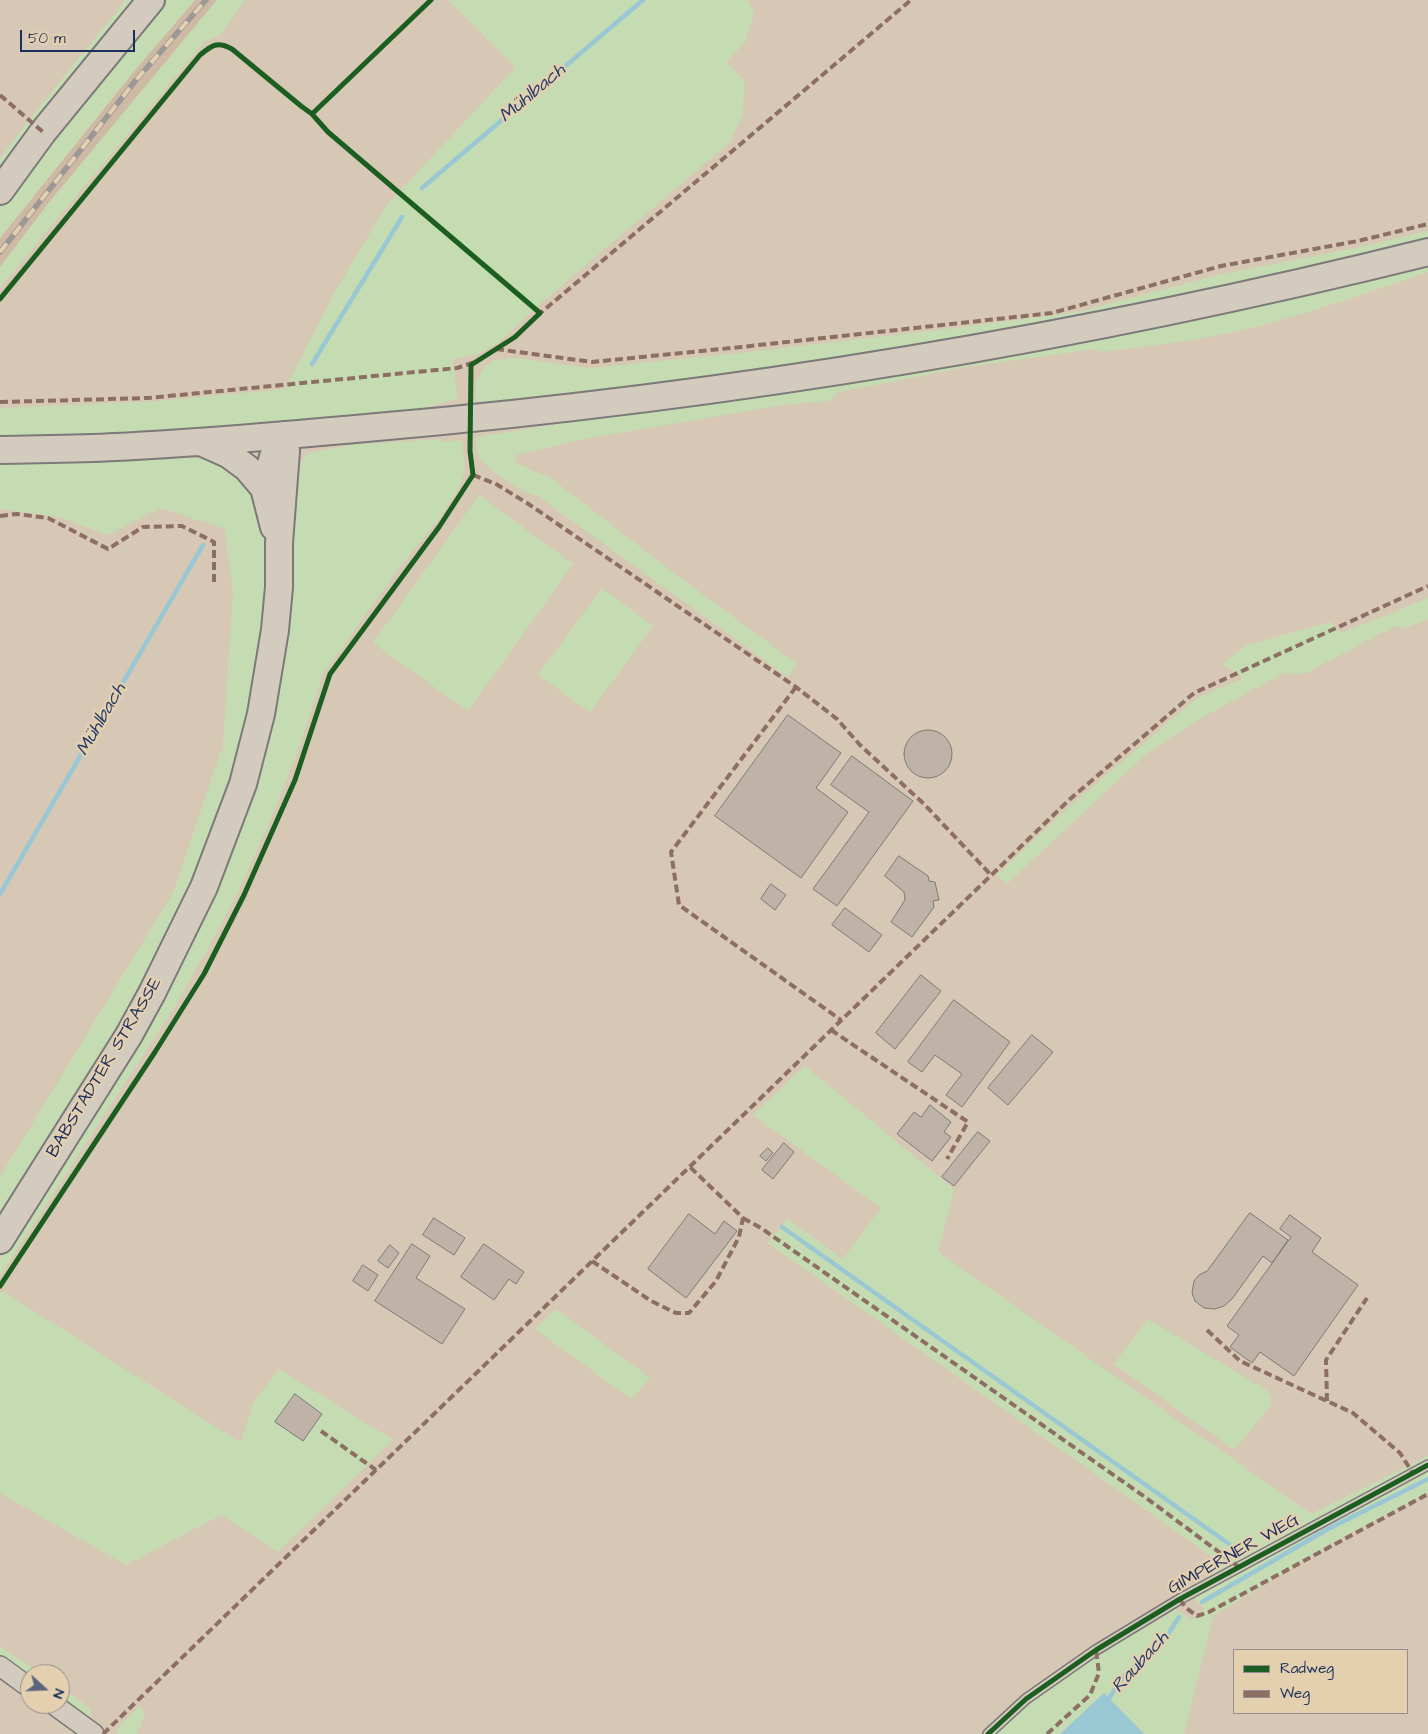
<!DOCTYPE html>
<html>
<head>
<meta charset="utf-8">
<style>
  body { margin:0 }
  #map { position:relative; width:1428px; height:1734px; overflow:hidden; background:#d7c8b5; font-family:"Architects Daughter",sans-serif }
  canvas { display:block }
  .legend { position:absolute; left:1233px; top:1649px; width:175px; height:65px; box-sizing:border-box; background:#e4cfae; border:1px solid #948f8e; margin:0; padding:6px 9px; list-style:none; font-size:15px; color:#1b2f5e }
  .legend li { display:flex; align-items:center; gap:10px; height:25px }
  .legend b { width:25px; border:1px solid #948f8e }
  .north { position:absolute; left:20px; top:1664px; width:50px; height:50px; box-sizing:border-box; background:#e4cfae; border:1px solid #948f8e; border-radius:50%; rotate:110deg; font-size:14px; font-weight:700; line-height:20px; text-align:center; color:#1b2f5e }
  .north::after { content:''; display:block; margin:auto; width:18px; height:22px; background:#5d657c; clip-path:polygon(50% 0,100% 100%,50% 72%,0 100%) }
  .scale { position:absolute; left:20px; top:30px; width:115px; height:22px; box-sizing:border-box; border:2px solid #1b2f5e; border-top:0; padding-left:6px; font-size:15px; line-height:18px; white-space:nowrap; color:#1b2f5e; -webkit-text-stroke:4px #e4cfae; paint-order:stroke }
</style>
</head>
<body>
<div id="map">
<canvas width="1428" height="1734"></canvas>
<ul class="legend">
<li><b style="height:6px;background:#1b5e20"></b>Radweg</li>
<li><b style="height:6px;background:#8d6e63"></b>Weg</li>
</ul>
<div class="north">N</div>
<div class="scale">50 m</div>
</div>
<script>
const c = document.querySelector('canvas').getContext('2d');
c.lineJoin = 'round';
function fill(path, color) { c.fillStyle = color; c.fill(path, 'evenodd'); }
function stroke(path, color, width, dash) { c.strokeStyle = color; c.lineWidth = width; c.lineCap = dash ? 'butt' : 'round'; c.setLineDash(dash || []); c.stroke(path); }
function write(font, color, halo, rows, align = 'center') {
  c.font = font + ' "Architects Daughter",sans-serif'; c.lineWidth = 4.5; c.setLineDash([]); c.textBaseline = 'middle'; c.strokeStyle = halo; c.fillStyle = color; for (const [text, x, y, turn = 0] of rows) {
    c.save(); c.translate(x, y); c.rotate((+turn || 0) * Math.PI / 180); c.textAlign = isNaN(turn) ? turn : align; if (halo) c.strokeText(text, 0, 0); c.fillText(text, 0, 0); c.restore();
  }
}
fill(new Path2D(`
  M195,0h22l-170,205 -47,62v-29l135,-168z`), '#cebaa4');
fill(new Path2D(`
  M126,0h16l-142,178v-19l24,-33z
  M162,0h33l-60,70 -135,168v-31l50,-69z
  M217,0h28l-24,35 -16,6 -205,247v-21l47,-62z
  M448,0h300l6,14 -9,28 -19,20 18,18 -1,34 -13,28 -191,163 -41,38 -20,11 -25,5 4,40 -48,13 -197,17 -149,10 -63,1v-32l157,-7 128,-12 50,-97 51,-86 130,-139z
  M1428,231v11l-302,70 -352,60 -273,31 -25,-2v-19l7,-14 11,-8 20,-2 77,10 149,-15 214,-25 124,-16 144,-38 133,-26z
  M1428,262v10c-50,17 -100,35 -151,49 -57,17 -117,24 -176,31l-6,-3 -129,18 -127,25 -11,9 -45,4 -194,33 -74,17 1,8 36,16 118,91 127,94 -9,13 -249,-180c-25,-9 -44,-23 -62,-41l-1,-19 138,-22z
  M440,439l3,3 19,-2 3,31 -7,19 -17,26 -42,52 -76,106 -23,71 -30,76 -31,69 -28,53 -34,60 -177,273v-17l106,-170 167,-377 15,-83 6,-156 14,-20 44,-8z
  M161,458h47l24,9 31,38 6,92 -7,45 -25,126 -25,72 -81,169 -131,214v-46l174,-286 49,-146 10,-153 -8,-63 -64,-21 -54,27 -48,-18 -59,-8v-47z
  M479,495l94,69 -105,147 -95,-68z
  M602,588l51,38 -63,86 -52,-37z
  M1428,598v21l-22,9 -11,-2 -91,48 -20,-1 -74,40 -62,39 -141,132 -10,-9 75,-71 125,-106 47,-20 -22,-14 25,-19 83,-23 12,11z
  M805,1066l149,123 -16,63 373,262 117,-58v37l-89,46 -126,77 -29,118h-40l-40,-40 -44,40h-65l34,-30 47,-36 101,-59 14,11 14,-11 -11,-11 27,-35 -453,-320 19,-24 56,40 38,-51 -128,-93z
  M2,1291l239,152 12,-40 26,-34 114,71 -115,112 -57,-37 -95,50 -126,-72v-199z
  M556,1309l94,69 -19,21 -96,-70z
  M1148,1319l118,71 5,6v9l-37,45 -120,-86z
  M0,1646l41,28h-11v7l-30,-21z
  M60,1687l31,22 -1,11 -30,-17z
  M139,1706l6,7 -8,21h-21l3,-7z`), '#c5dcb2');
fill(new Path2D(`
  M1104,1693l40,41h-84z`), '#99c7d3');
stroke(new Path2D(`
  M422,188l221,-188
  M312,364l90,-147
  M0,894l203,-349
  M782,1227l447,317
  M1202,1602l126,-73 100,-50
  M1106,1703l17,-26 44,-41 12,-19`), '#99c7d3', 4.5);
const building = new Path2D(`
  M788,715l53,38 -25,35 32,24 -47,66 -86,-62z
  M904 754a24 24 0 1 1 48 0a24 24 0 1 1-48 0Z
  M852,756l61,45 -76,105 -24,-17 56,-77 -38,-27z
  M899,856l29,20 1,5 6,1 4,18 -6,1 1,6 -22,30 -21,-15 14,-22 -1,-8 -19,-16z
  M771,884l15,11 -11,15 -14,-11z
  M845,908l37,27 -13,17 -37,-27z
  M921,975l20,16 -46,58 -19,-16z
  M954,1000l56,42 -48,65 -16,-12 16,-21 -27,-19 -13,17 -14,-10z
  M1032,1035l21,17 -45,53 -20,-17z
  M930,1105l21,17 -7,10 7,5 -19,24 -35,-27 17,-22 7,5z
  M978,1132l12,9 -36,45 -12,-9z
  M784,1143l10,9 -21,27 -11,-9z
  M768,1148l5,5 -7,8 -6,-5z
  M1250,1213l38,27 -16,23 -9,-7 -31,43 -8,7 -9,3 -11,-1 -9,-7 -3,-8 2,-12 5,-6 8,-4z
  M689,1214l26,20 9,-13 13,10 -51,67 -38,-29z
  M1290,1215l31,23 -9,14 46,33 -64,91 -34,-24 -8,11 -22,-16 9,-12 -12,-9 64,-89 -11,-8z
  M434,1218l31,20 -11,17 -31,-20z
  M412,1244l18,12 -14,22 49,31 -23,35 -67,-43z
  M484,1244l40,28 -8,12 -7,-5 -15,21 -33,-23z
  M390,1245l9,8 -11,15 -10,-7z
  M363,1265l15,10 -10,16 -15,-10z
  M295,1394l27,20 -19,27 -28,-19z`);
fill(building, '#bfb2a7');
stroke(building, '#7c7979', 1);
const lane = new Path2D(`
  M988,1734l38,-35 70,-49 84,-51 248,-134`);
const street = new Path2D(`
  M0,1666l30,22
  M53,1704l41,30`);
const secondary = new Path2D(`
  M0,191l43,-59 108,-132
  M201,442l27,12 19,14 17,20
  M0,450c39,-1 77,-1 116,-3 87,-4 174,-12 261,-20 354,-31 706,-89 1051,-175
  M274,527l-10,-39 9,-31 4,-8
  M0,1240l129,-205 23,-42 52,-106 39,-103 18,-70 14,-84 4,-43v-44l7,-92 -2,-16`);
stroke(lane, '#7c7979', 12);
stroke(street, '#7c7979', 22);
stroke(secondary, '#7c7979', 30);
stroke(lane, '#d3cbbe', 9);
stroke(street, '#d3cbbe', 19);
stroke(secondary, '#d3cbbe', 26);
const rail = new Path2D(`
  M0,252l136,-172 70,-80`);
stroke(rail, '#9c9896', 5.5);
stroke(rail, '#e4cfae', 4, [11]);
stroke(new Path2D(`
  M0,95l43,37
  M537,316l374,-316
  M496,349l96,13 149,-15 311,-34 169,-47 137,-25 70,-17
  M0,402l148,-4 309,-30 18,-6
  M473,475l23,9 31,19 269,184 41,32 23,26 64,59 67,71
  M0,516l17,-2 31,4 60,31 35,-22 39,-1 32,16v40
  M796,687l-125,165 8,53 162,115
  M831,1030l137,92 -21,37
  M743,1218l18,10 384,269 94,70
  M592,1261l59,40 25,12h13l27,-32 23,-44 4,-19 -53,-51
  M1207,1330l33,31 113,52 47,40 12,19
  M1327,1401l-1,-41 41,-62
  M321,1431l55,39
  M1180,1599l5,8 12,9 12,-4 219,-118
  M103,1734l966,-934 125,-107 234,-107
  M1047,1734l43,-39 9,-22 -3,-23`), '#8d6e63', 4, [8, 4]);
stroke(new Path2D(`
  M312,114l119,-114
  M0,299l200,-244c12,-10 17,-14 32,-6l69,57 11,8 16,18 212,181 -25,24 -44,28 -1,86 3,24 -34,52 -109,147 -35,106 -51,115 -40,79 -49,78 -155,234
  M988,1734l38,-35 70,-49 84,-51 248,-134`), '#1b5e20', 5);
write('18px', '#1b2f5e', '#e4cfae', [
  ["BABSTADTER STRASSE",105,1068,-59],
  ["GIMPERNER WEG",1234,1555,-29]
]);
write('italic 19px', '#253e6b', '#e4cfae', [
  ["Mühlbach",533,94,-40],
  ["Mühlbach",102,720,-60],
  ["Raubach",1141,1663,-48]
]);
</script>
</body>
</html>
